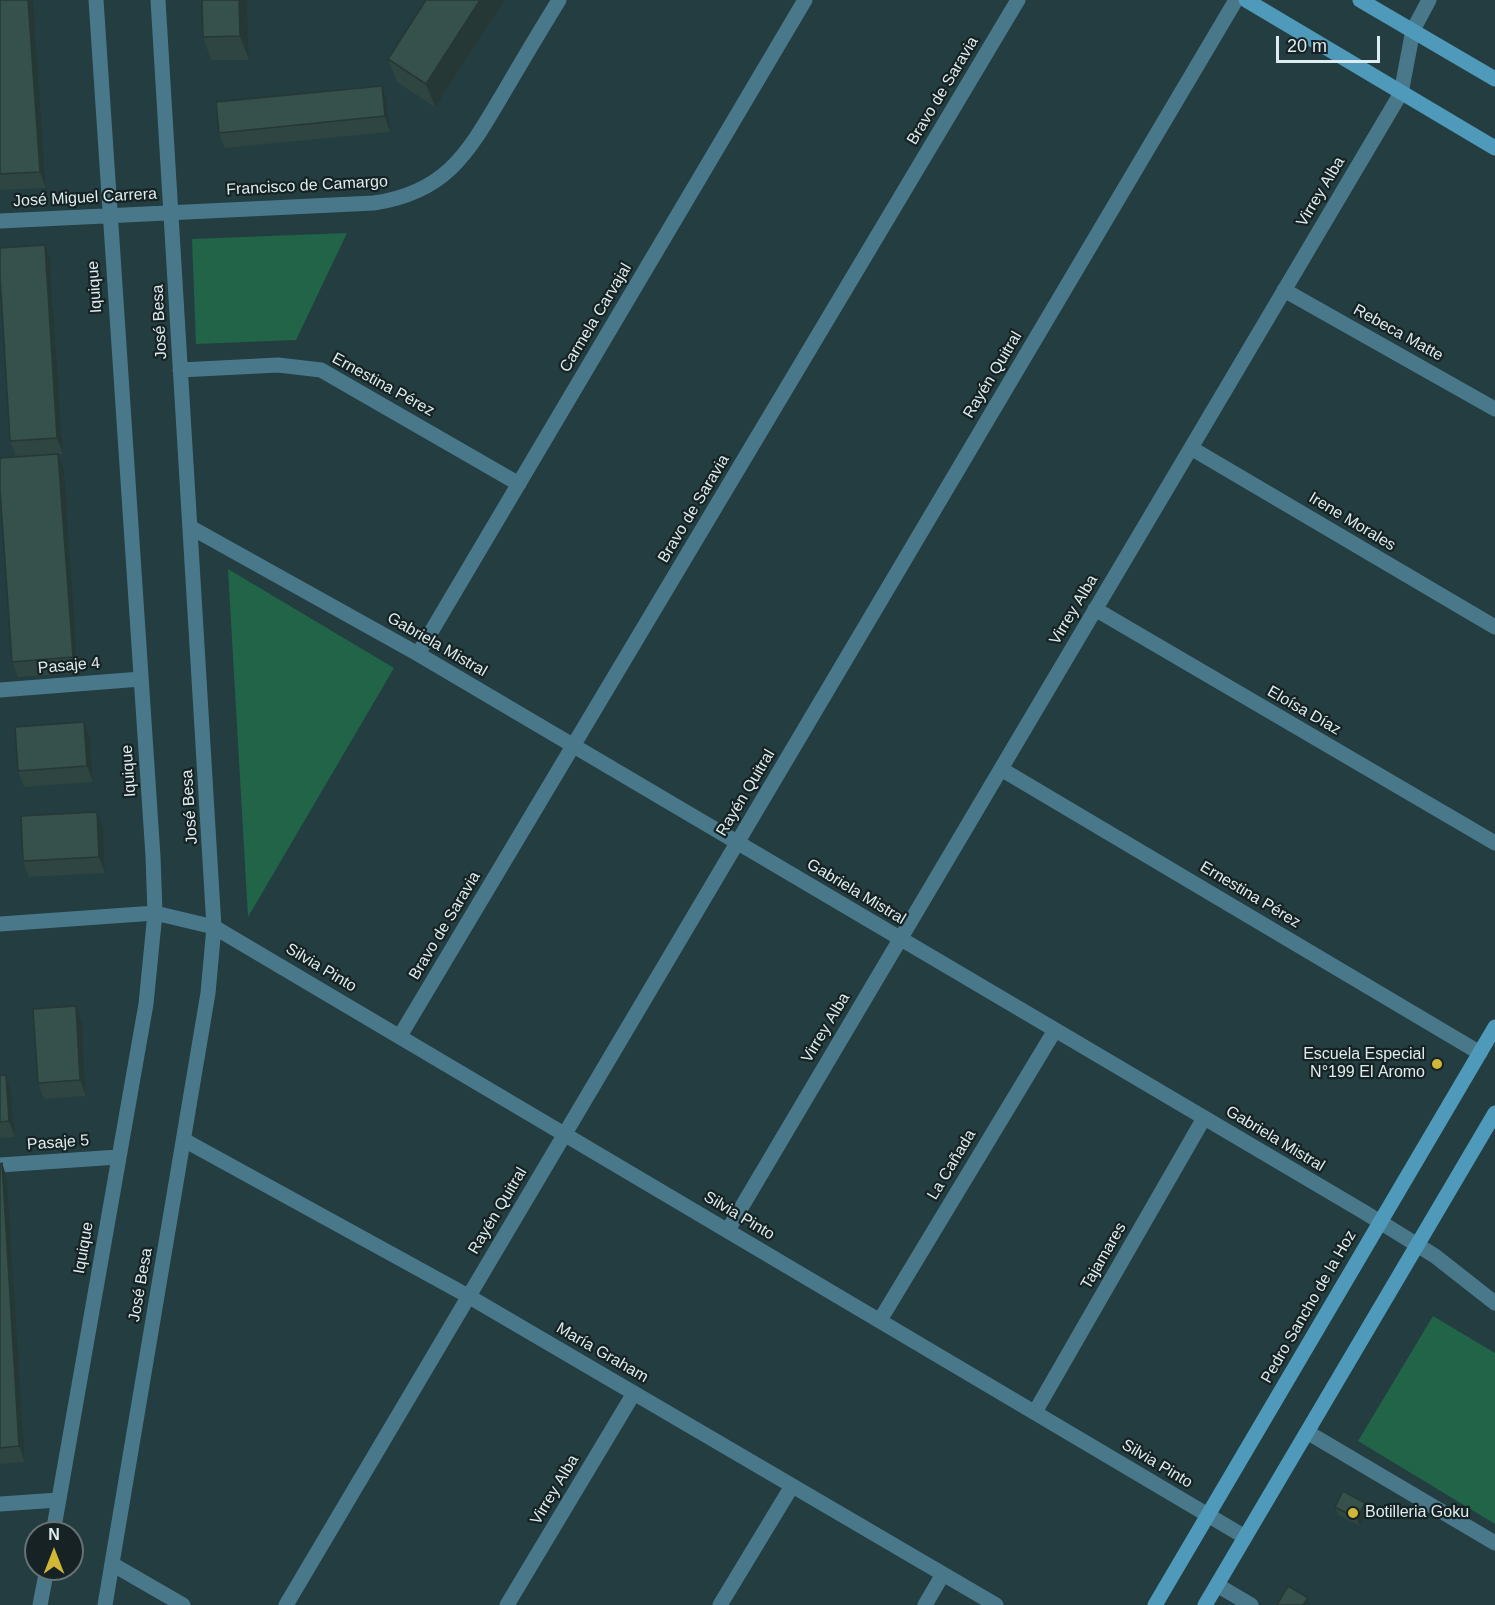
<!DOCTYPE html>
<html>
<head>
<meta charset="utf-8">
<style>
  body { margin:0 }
  #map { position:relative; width:1495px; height:1605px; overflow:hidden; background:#233d40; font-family:Helvetica,sans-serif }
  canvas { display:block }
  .north { position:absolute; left:24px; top:1521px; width:60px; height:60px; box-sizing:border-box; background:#162223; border:2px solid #667374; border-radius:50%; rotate:0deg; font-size:16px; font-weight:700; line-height:24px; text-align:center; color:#ddecee }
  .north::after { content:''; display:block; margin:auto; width:21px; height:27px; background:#d1b736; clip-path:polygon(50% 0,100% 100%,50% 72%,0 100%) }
  .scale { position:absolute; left:1276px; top:36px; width:104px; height:27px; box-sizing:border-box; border:3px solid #ddecee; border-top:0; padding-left:8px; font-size:18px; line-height:21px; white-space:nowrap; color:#ddecee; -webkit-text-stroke:4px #162223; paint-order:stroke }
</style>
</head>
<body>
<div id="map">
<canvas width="1495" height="1605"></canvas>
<div class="north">N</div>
<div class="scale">20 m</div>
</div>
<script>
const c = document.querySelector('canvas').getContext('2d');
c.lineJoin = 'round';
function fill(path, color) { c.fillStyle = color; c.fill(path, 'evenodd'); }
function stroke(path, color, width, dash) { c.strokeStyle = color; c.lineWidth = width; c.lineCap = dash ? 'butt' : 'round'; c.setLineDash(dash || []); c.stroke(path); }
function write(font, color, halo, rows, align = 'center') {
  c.font = font + ' Helvetica,sans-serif'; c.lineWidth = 4.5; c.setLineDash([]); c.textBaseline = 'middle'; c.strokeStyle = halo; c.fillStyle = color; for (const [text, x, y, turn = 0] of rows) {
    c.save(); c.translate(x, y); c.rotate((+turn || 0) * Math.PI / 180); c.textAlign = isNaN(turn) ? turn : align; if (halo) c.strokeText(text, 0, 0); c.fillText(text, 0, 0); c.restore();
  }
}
fill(new Path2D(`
  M347,233l-51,107 -100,4 -4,-105z
  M228,569l166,99 -146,249z
  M1433,1316l62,37v171l-137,-83z`), '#216448');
stroke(new Path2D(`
  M0,221l374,-18c74,-11 95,-52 130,-111 18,-31 36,-61 55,-92
  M1284,290l211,119
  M180,370l98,-5 43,5 198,114
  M1191,448l304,179
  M190,527l228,127 946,558 71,44 60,47
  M1095,609l400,234
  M418,654l387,-654
  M0,690l141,-11
  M1001,769l479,284
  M0,924l155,-11 59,14 1031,610
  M400,1036l618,-1036
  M184,1140l284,156 528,309
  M0,1165l118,-8
  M728,1230l673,-1137 12,-63 16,-30
  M880,1320l175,-290
  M1035,1412l169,-294
  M1307,1432l188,111
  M0,1504l58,-4
  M53,1533l93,-529 9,-91 -2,-57 -57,-856
  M112,1564l71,41
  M1217,1585l34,20
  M40,1605l7,-36
  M105,1605l103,-612 6,-66 -56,-927
  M286,1605l950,-1605
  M507,1605l127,-212
  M720,1605l72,-119
  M925,1605l18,-31`), '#4a788b', 15);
stroke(new Path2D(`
  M1246,0l249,148
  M1360,0l135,79
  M1155,1605l340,-578
  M1205,1605l290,-492`), '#4f9aba', 15);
fill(new Path2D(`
  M0,0h33l13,188 -46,2z
  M202,0h45l2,60h-38l-8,-23z
  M426,0l9,107 -38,-25 -9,-23z
  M387,102l3,30 -165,16 -6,-15z
  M50,261l13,193h-5l6,16 14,203 -60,4 -6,-15 4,-205 -6,-16z
  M90,738l3,44 -69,5 -6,-16z
  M103,828l2,45 -76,4 -6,-16z
  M76,1006l6,16 4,74 -42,3 -6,-16z
  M0,1075h6l5,16 4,46 -15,1z
  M2,1163l5,16 18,283 -25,2v-300z
  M1365,1503l3,8 -8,15 -22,-11 -3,-8z`), '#2e4541');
fill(new Path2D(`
  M28,0h5l13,188 -6,-16z
  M239,0h8l2,60 -9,-24z
  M480,0h24l-69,107 -9,-23z
  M382,86l5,16 3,30 -5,-16z
  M45,245l5,16 13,193 -6,-16z
  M58,454l6,16 14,203 -5,-16z
  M84,722l6,16 3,44 -6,-16z
  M97,812l6,16 2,45 -6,-16z
  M76,1006l6,16 4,74 -6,-16z
  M6,1075l5,16 4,46 -6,-16z
  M2,1163l5,16 18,283 -6,-16z
  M1365,1503l3,8 -8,15 -3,-8z
  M1308,1598l2,7h-7z`), '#263835');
const building = new Path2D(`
  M0,0h28l12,172 -40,2z
  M202,0h37l1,36 -37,1z
  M426,0h54l-54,84 -38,-25z
  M382,86l3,30 -166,17 -3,-31z
  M45,245l12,193 -47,3 -10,-165v-28z
  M58,454l15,203 -61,5 -12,-172v-32z
  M84,722l3,44 -69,5 -3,-44z
  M97,812l2,45 -76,4 -2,-45z
  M76,1006l4,74 -42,3 -5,-74z
  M0,1075h6l3,46 -9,1z
  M2,1163l17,283 -19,2v-284z
  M1343,1491l22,12 -8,15 -22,-11z
  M1288,1586l20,12 -5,7h-26z`);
fill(building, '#36504c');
stroke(building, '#263835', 1.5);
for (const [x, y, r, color] of [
  [1437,1064,6,"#d1b736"],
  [1353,1513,6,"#d1b736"]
]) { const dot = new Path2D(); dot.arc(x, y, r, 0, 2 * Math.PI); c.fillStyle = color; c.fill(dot); stroke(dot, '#162223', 2); }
write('16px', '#ddecee', '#162223', [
  ["Bravo de Saravia",943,91,-59],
  ["Francisco de Camargo",307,186,-3],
  ["Virrey Alba",1321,192,-59],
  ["José Miguel Carrera",85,198,-3],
  ["Iquique",95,287,-94],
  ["Carmela Carvajal",596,318,-59],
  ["José Besa",160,322,-93],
  ["Rebeca Matte",1398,333,29],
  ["Rayén Quitral",993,375,-59],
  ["Ernestina Pérez",383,385,29],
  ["Bravo de Saravia",694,509,-59],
  ["Irene Morales",1352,522,31],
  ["Virrey Alba",1074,610,-59],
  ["Gabriela Mistral",437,645,30],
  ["Pasaje 4",69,666,-5],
  ["Eloísa Díaz",1304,711,30],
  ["Iquique",129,771,-94],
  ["Rayén Quitral",746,793,-59],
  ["José Besa",190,807,-94],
  ["Gabriela Mistral",856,892,31],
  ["Ernestina Pérez",1250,895,31],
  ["Bravo de Saravia",445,926,-59],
  ["Silvia Pinto",321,968,31],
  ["Virrey Alba",826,1028,-59],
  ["Gabriela Mistral",1275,1139,31],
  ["Pasaje 5",58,1143,-4],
  ["La Cañada",952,1165,-59],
  ["Rayén Quitral",498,1211,-59],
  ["Silvia Pinto",739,1216,31],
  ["Iquique",84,1248,-80],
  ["Tajamares",1104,1256,-60],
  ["José Besa",141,1285,-80],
  ["Pedro Sancho de la Hoz",1309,1307,-60],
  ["María Graham",602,1353,30],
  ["Silvia Pinto",1157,1464,31],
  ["Virrey Alba",555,1490,-59]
]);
write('16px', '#ddecee', '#162223', [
  ["Escuela Especial",1425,1055],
  ["N°199 El Aromo",1425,1073],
  ["Botilleria Goku",1365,1513,"left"]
], 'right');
</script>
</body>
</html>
